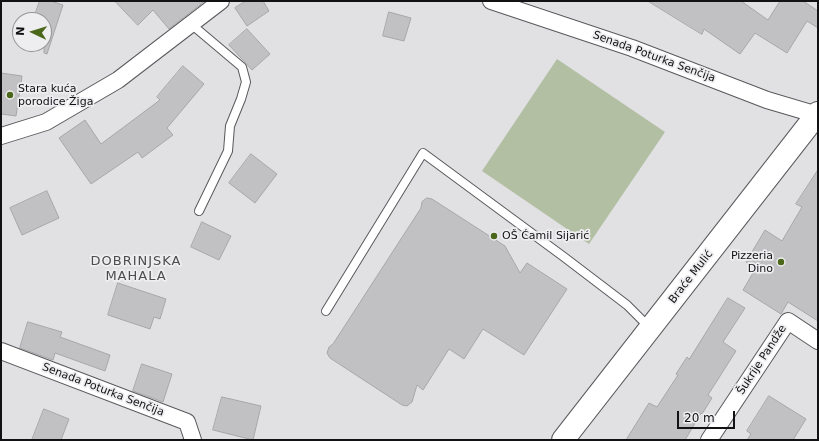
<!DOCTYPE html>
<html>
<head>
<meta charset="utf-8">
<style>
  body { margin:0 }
  #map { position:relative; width:819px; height:441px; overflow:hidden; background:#e1e1e4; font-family:"DejaVu Sans",sans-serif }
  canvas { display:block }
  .frame { position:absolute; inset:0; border:2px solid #121113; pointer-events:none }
  .north { position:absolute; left:12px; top:12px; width:40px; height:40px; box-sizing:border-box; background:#eeeef1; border:1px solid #969698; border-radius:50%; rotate:274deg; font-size:11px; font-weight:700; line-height:16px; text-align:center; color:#121113 }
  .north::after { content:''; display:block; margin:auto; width:14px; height:18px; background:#4b6719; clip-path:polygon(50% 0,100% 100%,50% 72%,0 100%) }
  .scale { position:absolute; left:677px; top:411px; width:58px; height:18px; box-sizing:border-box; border:2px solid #121113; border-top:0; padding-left:5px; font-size:12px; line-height:14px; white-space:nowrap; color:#121113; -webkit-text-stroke:3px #eeeef1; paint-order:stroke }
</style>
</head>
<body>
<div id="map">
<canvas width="819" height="441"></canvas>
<div class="frame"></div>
<div class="north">N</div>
<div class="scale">20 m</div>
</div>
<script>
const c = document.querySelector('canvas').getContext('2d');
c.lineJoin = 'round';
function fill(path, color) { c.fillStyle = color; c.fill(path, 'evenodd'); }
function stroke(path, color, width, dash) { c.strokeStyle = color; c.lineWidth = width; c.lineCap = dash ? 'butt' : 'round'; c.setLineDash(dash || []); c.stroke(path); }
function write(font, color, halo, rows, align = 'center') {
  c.font = font + ' "DejaVu Sans",sans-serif'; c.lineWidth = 3.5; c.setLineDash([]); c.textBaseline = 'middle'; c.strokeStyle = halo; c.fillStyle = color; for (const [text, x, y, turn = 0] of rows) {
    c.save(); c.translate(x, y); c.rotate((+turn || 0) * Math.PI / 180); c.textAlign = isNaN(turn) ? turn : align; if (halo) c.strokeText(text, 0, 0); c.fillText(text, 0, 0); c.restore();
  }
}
fill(new Path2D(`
  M557,59l108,73 -76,112 -107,-73z`), '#b2bfa3');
const building = new Path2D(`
  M40,1h11l12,4 -16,49 -3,-1v-33h-11z
  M115,1h90l-36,28 -16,-19 -15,15z
  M246,1h17l6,10 -22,15 -12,-18z
  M648,1h93l27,19 12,-19h23l15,10v17l-11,-7 -20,32 -32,-20 -15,21 -36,-25 -2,5z
  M389,12l22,6 -7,23 -21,-5z
  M247,29l23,25 -18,16 -23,-25z
  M183,66l21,18 -37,44 6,7 -31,23 -4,-6 -47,32 -32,-46 26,-18 16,24 59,-44 -3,-3z
  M1,73l21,3 -6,40 -15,-2z
  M251,154l26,20 -22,29 -26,-20z
  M818,170v151l-30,-19 -7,12 -38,-24 13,-22 -10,-6 19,-32 17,11 20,-34 -6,-3z
  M47,191l12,27 -37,17 -12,-27z
  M427,198l5,1 73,47 15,27 7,-10 40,26 -43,66 -41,-26 -19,30 -15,-10 -26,41 -6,-5 -5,17 -5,4 -5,-1 -72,-47 -3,-5 2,-6 4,-3 88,-136 1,-6z
  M202,222l29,14 -12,24 -28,-13z
  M118,283l48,16 -6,20 -6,-2 -4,12 -42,-14z
  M728,298l17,10 -22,34 13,9 -28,44 4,3 -10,16 -1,-1 -16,27h-59l23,-37 8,4 21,-32 -2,-1 11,-17 2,2z
  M28,322l34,10 -2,5 50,18 -5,16 -50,-18 -2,7 -33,-12z
  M142,364l30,10 -9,28 -30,-11z
  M769,396l37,23 -13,21h-46l4,-6 -4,-3z
  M222,397l39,9 -8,34 -40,-10z
  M44,409l25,10 -8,21h-29z`);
fill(building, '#c1c1c4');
stroke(building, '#a7a7aa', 1);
const lane = new Path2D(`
  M191,24l51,43 4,15 -5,17 -11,27 -2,25 -29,60
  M326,311l97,-158 141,104 63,48 23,23`);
const street = new Path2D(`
  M491,1l141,47 135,52 51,15
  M1,136l45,-14 72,-42 103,-79
  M1,351l186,71 6,18
  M709,440l79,-119 30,20`);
const secondary = new Path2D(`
  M563,440l255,-327`);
stroke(lane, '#59595c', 10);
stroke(street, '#59595c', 18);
stroke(secondary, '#59595c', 24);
stroke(lane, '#fff', 8);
stroke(street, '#fff', 16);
stroke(secondary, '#fff', 22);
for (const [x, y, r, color] of [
  [10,95,4,"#4b6719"],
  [494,236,4,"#4b6719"],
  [781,262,4,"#4b6719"]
]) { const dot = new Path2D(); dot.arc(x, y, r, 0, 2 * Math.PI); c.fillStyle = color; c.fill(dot); stroke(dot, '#eeeef1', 1.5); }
write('11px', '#121113', '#eeeef1', [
  ["Senada Poturka Senčija",654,57,20],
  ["Braće Mulić",691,277,-52],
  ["Šukrije Pandže",762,360,-57],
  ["Senada Poturka Senčija",103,390,21]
]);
write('11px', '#121113', '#eeeef1', [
  ["Stara kuća",18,89],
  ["porodice Žiga",18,102],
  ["OŠ Ćamil Sijarić",502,236],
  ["Pizzeria",773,256,"right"],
  ["Dino",773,269,"right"]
], 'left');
c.letterSpacing = '1px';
write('13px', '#4c4c4e', '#eeeef1', [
  ["DOBRINJSKA",136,262],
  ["MAHALA",136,277]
]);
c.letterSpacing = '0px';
</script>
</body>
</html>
